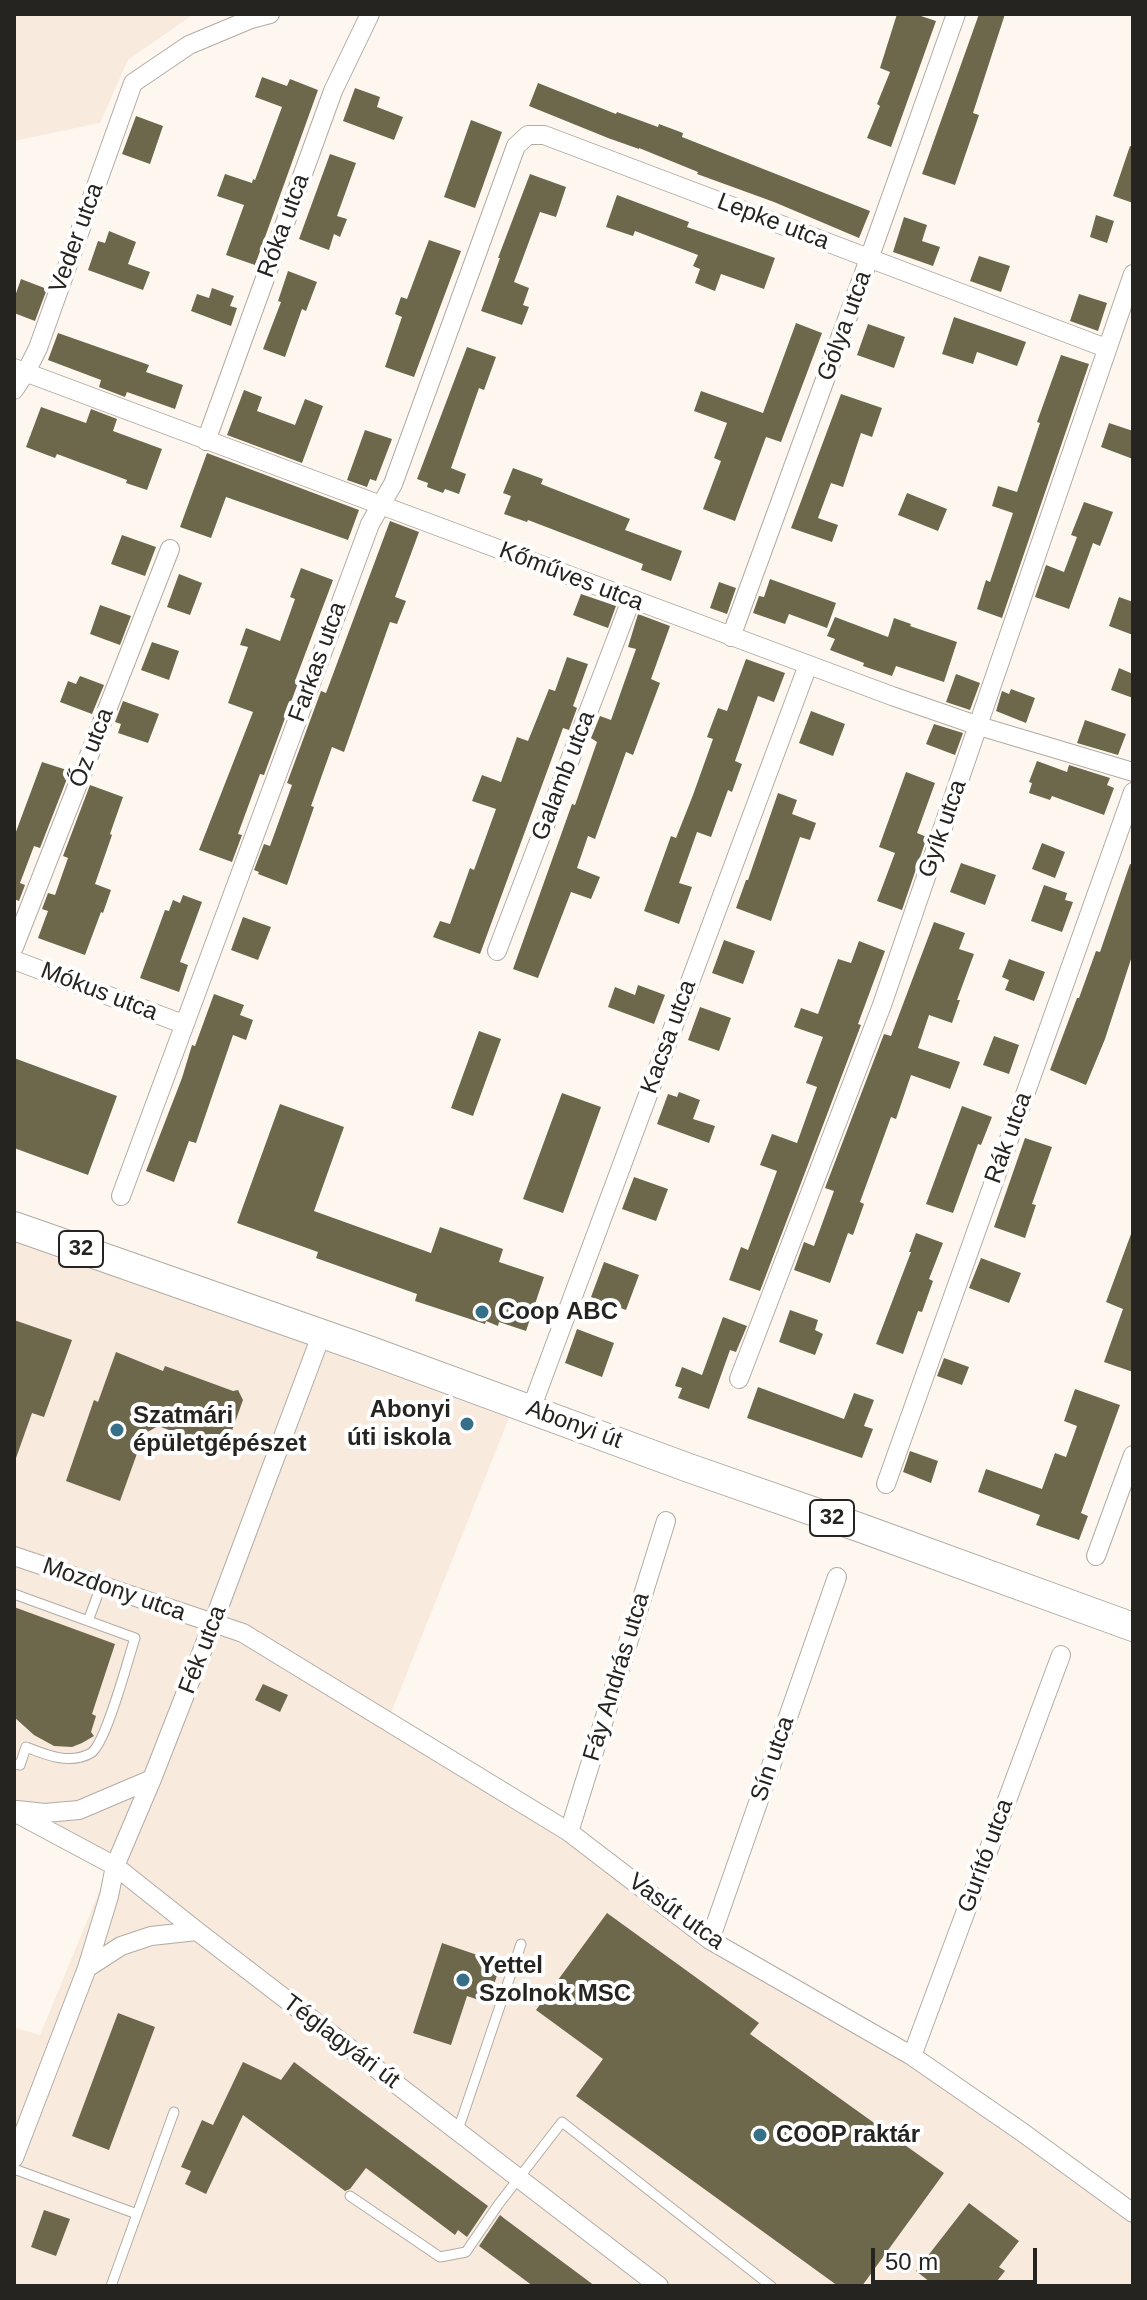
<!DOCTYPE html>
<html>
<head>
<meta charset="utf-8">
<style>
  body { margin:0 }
  #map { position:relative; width:1147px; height:2300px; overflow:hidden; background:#fef7f0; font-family:Helvetica,sans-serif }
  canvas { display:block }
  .frame { position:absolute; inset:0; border:16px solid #262421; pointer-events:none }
  .scale { position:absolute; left:871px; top:2248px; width:166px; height:36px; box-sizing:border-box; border:4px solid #262421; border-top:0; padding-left:10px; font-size:24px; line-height:28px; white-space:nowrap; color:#262421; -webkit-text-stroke:6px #fff; paint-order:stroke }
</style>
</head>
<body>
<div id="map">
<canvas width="1147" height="2300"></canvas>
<div class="frame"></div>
<div class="scale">50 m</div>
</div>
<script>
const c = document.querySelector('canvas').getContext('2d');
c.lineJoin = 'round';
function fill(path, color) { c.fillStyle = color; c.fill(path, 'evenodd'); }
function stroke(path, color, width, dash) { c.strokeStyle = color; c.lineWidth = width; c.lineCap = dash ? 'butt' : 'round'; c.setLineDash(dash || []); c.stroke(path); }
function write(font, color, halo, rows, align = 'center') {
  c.font = font + ' Helvetica,sans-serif'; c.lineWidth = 8; c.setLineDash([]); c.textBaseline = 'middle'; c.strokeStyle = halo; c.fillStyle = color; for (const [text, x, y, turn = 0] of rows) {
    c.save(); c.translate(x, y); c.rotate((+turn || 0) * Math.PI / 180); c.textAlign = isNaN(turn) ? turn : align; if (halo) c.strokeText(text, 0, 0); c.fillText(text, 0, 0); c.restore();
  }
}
fill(new Path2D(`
  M14,14h180l-66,46 -28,63 -86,18z
  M14,1238l495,180 -118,295 2,20 740,467v86h-1119v-259l26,8 72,-175 -98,-43z`), '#f8ebde');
fill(new Path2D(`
  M897,14h18l21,7 -45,126 -24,-9 13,-32 -3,-2 13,-32 -10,-4z
  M979,14h26l-32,99 6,2 -24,70 -33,-11z
  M262,77l25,9 3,-7 28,11 -63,175 -29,-10 18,-50 -27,-9 8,-22 27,9 1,-4 2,1 27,-73 -27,-10z
  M538,83l78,31 1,-2 41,15 1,-3 24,9 -1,4 188,74 -11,27 -85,-36 -77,-28 1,-2 -59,-24v1l-31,-11 -79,-32z
  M355,88l25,9 -3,10 26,10 -9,23 -51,-19z
  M136,116l27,10 -13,38 -28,-10z
  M471,120l31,12 -27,76 -31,-11z
  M1130,146l3,1v56l-20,-7z
  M330,154l26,9 -19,53 10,3 -7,18 -6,-3 -5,16 -30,-11z
  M530,174l36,13 -10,30 -16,-5 -26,70 15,6 -6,17 6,2 -7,18 -41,-14 19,-53h-2z
  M617,195l72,27 -2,5 88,31 -11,31 -43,-15 -6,17 -20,-8 5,-14 -7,-3 5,-11 -63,-24 -2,5 -27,-9z
  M1096,215l18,6 -7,22 -17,-6z
  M904,217l23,8 -5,16 18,6 -7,19 -40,-14z
  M109,231l27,11 -8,22 22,8 -7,18 -55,-20 10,-29 7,2z
  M429,240l32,11 -47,126 -29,-10 17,-50 -7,-3 6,-17 6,2z
  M979,256l31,10 -9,26 -31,-11z
  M288,271l29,11 -11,29 -4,-2 -17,48 -22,-8 18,-47 -3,-1z
  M21,279l26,10 -12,32 -21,-8v-14z
  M212,288l22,8 -4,10 7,2 -6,18 -40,-15 6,-17 12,4z
  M1079,294l28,9 -9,28 -28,-10z
  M954,317l72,25 -9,24 -40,-14 -4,12 -31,-10z
  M796,323l26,10 -41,109 -15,-5 -31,84 -32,-12 18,-48 -7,-3 13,-35 -33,-12 7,-20 62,22z
  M868,324l37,13 -11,31 -37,-13z
  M58,333l91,32 -3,7 37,13 -8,24 -48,-17 -2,5 -26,-10 2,-7 -53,-20z
  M467,347l29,10 -12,33 -5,-2 -28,80 15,6 -7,20 -14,-5 -2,4 -16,-6 1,-4 -11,-4z
  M1061,355l28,9 -87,254 -25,-9 9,-29 4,2 23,-69 -21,-7 6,-20 19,6 23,-69 -3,-1z
  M244,390l18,7 -5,14 38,14 10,-26 18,7 -21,57 -75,-28z
  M841,394l41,14 -10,29 -11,-4 -18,54 -12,-4 -13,35 20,7 -6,17 -41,-14z
  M41,407l45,16 5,-14 26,10 -4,12 49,18 -15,41 -21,-7 1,-3 -70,-26 -2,4 -29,-11z
  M1109,423l24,8v28l-32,-12z
  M365,430l27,9 -16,42 -6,-2 -3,8 -20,-7z
  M207,453l152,57 -11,30 -122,-43 -15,41 -31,-11z
  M513,468l30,11 -2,5 89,35 -5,11 57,21 -11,30 -30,-11 2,-6 -115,-44 -1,2 -23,-8 7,-18 -8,-3z
  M907,493l40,16 -9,22 -40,-16z
  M1084,502l29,10 -13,34 -7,-3 -24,66 -34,-12 11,-32 18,7 13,-35 -6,-2z
  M390,521l29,11 -24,65 11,4 -9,23 -7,-2 -46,130 -12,-5 -21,59 3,1 -27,78 -29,-11 1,-2 -5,-2 10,-26 6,2 22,-61 -5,-2 34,-92 5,2z
  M122,535l34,12 -11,29 -34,-12z
  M301,568l32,12 -38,101 3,2 -34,92 -4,-1 -22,60 4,1 -10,27 -33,-12 54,-138 -25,-9 20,-56 -8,-2 6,-17 34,13 15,-42 -5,-2z
  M179,574l23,9 -12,32 -23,-8z
  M770,579l66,24 -9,25 -38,-14 -4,10 -32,-11 6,-17 5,1z
  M719,582l17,6 -9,26 -17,-6z
  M581,594l35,12 -8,22 -35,-13z
  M1119,597l14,5v33l-24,-9z
  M100,605l31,11 -11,29 -30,-11z
  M638,614l32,12 -19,53 9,4 -27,72 -7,-3 -31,87 -7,-3 -11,32 23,9 -9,22 -20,-7 -33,86 -25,-9 59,-165 3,1 22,-63 -6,-4 9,-22 11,4 25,-71 -8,-2z
  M835,617l53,20 6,-19 17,6 -1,2 47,16 -13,40 -48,-16 -4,10 -29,-10 1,-3 -34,-13 5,-11 -8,-3z
  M152,642l27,9 -10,29 -28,-10z
  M567,657l21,7 -15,42 4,2 -8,22 -6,-2 -83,226 -47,-17 7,-16 10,3 20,-56 4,2 22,-61 -24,-8 10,-26 19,7 16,-45 11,4 21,-52 6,2z
  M746,659l39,14 -11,29 -16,-6 -23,65 7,3 -10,28 -4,-2 -17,47 -14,-5 -18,51 13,4 -13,37 -35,-13 27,-75 5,2 17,-43 20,-56 -6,-2 11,-29 9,3z
  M1119,668l14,6v24l-22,-8z
  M956,674l24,9 -10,27 -24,-8z
  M80,676l24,9 -12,29 -32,-12 8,-21 8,3z
  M1011,689l24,9 -9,25 -30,-12 6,-20 7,3z
  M123,701l36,13 -11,29 -30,-10 3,-9 -6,-2z
  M811,711l34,13 -12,32 -34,-13z
  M1085,720l41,14 -8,21 -41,-12z
  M934,724l29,9 -8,22 -29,-11z
  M1037,761l30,11 2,-7 41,13 -3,7 7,3 -10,27 -52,-19 -2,4 -21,-7 3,-10 -3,-1z
  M42,762l28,9 -30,77 -6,-2 -14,37 5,2 -6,16 -5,-2v-62z
  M906,772l29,11 -18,50 10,4 -25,73 -25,-9 18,-48 -16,-6z
  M90,785l33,12 -13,37 2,1 -17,49 16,6 -8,23 -2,-1 -16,43 -47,-17 10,-27 -6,-2 6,-16 7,2 13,-37 -5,-2z
  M778,793l19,7 -5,14 24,9 -6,17 -10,-3 -29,84 -35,-13 10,-28h2z
  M1042,843l23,9 -10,26 -23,-9z
  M961,863l35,12 -11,30 -35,-13z
  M1130,864l3,1v88l-28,86 -19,46 -36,-15 27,-72h2l17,-47 4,1z
  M1044,885l23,8 -2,7 8,2 -11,30 -31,-11z
  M183,895l19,7 -22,60 8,3 -9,27 -39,-14 25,-68 4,1 4,-11 7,3z
  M243,917l28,10 -13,33 -27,-10z
  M934,922l31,11 -6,16 15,5 -17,46h3l-8,23 -23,-8 -11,33 42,14 -10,27 -39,-14 -15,44 -5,-2 -31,85 4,2 -11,31 -5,-2 -18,50 -36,-13 10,-28 10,4 20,-55 -9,-3 59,-154 7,2z
  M724,940l31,11 -12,33 -31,-11z
  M859,941l26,10 -27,73 3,1 -101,266 -31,-11 12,-33 7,3 29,-79 -17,-6 12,-31 25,9 20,-56 -11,-4 17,-46 -29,-10 7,-19 17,6 20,-55 13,4z
  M1009,959l36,13 -11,29 -29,-11 4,-10 -7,-3z
  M638,985l27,10 -11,29 -46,-17 7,-20 20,8z
  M214,994l30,11 -4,10 13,5 -7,20 -13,-5 -37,108 -7,-2 -15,41 -28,-11 36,-93 10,-33 3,1z
  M700,1007l31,11 -12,33 -31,-11z
  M479,1031l22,8 -28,77 -22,-8z
  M994,1036l25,9 -10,29 -26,-9z
  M14,1058l103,38 -29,79 -74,-27z
  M679,1092l21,8 -7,19 22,7 -6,17 -52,-19 11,-30 9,3z
  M562,1093l39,14 -38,106 -40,-14z
  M280,1104l64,23 -30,84 117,42 9,-26 63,22 -4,13 45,15 -18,54 -27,-9 -1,4 -12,-5 -1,3 -70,-23 2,-7 -101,-36 2,-6 -81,-29z
  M962,1106l30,11 -11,28 -3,-1 -25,69 -27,-9z
  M1025,1138l27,9 -20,57 4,1 -11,33 -31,-11z
  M634,1177l34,12 -12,32 -34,-12z
  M916,1233l27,10 -14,36 4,2 -11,31 -4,-1 -15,43 -27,-10 35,-92h-2z
  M1131,1234l2,1v137l-29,-10 19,-53 -17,-7z
  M981,1258l40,15 -12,30 -40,-15z
  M604,1262l35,13 -13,35 -35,-13z
  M790,1310l28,10 -3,10 8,4 -8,21 -36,-13z
  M723,1317l24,9 -11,26 -6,-2 -21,59 -31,-11 4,-10 -7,-2 7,-19 20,8z
  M14,1320l58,20 -28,77 -12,-4 -16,45 -2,-1z
  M577,1329l37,14 -12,34 -37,-14z
  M116,1352l47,19 2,-5 68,25 5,-1 5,10 -18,50 -67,-24 -14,8 -24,67 -54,-20 28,-81 4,2z
  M944,1358l25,9 -7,18 -25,-9z
  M758,1387l86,32 10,-26 20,7 -10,26 9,3 -11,29 -115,-40z
  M1075,1389l45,16 -39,108 7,3 -9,24 -43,-15 4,-10 -62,-23 8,-23 56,20 13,-36 11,4 11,-31 -13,-5z
  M910,1451l28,10 -7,22 -28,-11z
  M14,1607l101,37 -23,70 4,2 -5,16 3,4 -12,7 -10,4 -18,-1 -20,-11 -20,-18z
  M263,1684l25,11 -8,17 -25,-12z
  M607,1913l152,110 -9,11 194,139 -82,113h-24l-262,-190 27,-37 -67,-49z
  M442,1943l59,20 -13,40 -21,-7 -16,49 -38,-12z
  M118,2013l37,14 -46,123 -37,-14z
  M243,2062l38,18 13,-18 194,144 -21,31 -9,-7 -3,5 -89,-67 -16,21 -5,2 -102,-76 -37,79 -21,-10 6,-13 -10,-4 21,-47 11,5z
  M969,2203l50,38 -20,26 6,4 -12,15h-58l-19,-15z
  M44,2210l26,9 -14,37 -25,-9z
  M500,2215l5,4 90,67h-62l-54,-40z`), '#6d684c');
const service = new Path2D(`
  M14,1594l121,44c-7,21 -29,106 -44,115 -21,12 -45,2 -65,-6l-6,18 -6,-1
  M88,1621l13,-35
  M458,2130l63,-186
  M14,2169l123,45
  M350,2196l90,61 26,-5 32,-47 64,-83 209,164
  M111,2286l63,-174`);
const minor = new Path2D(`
  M14,368l878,328 87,30 154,46
  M14,390l12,-18 12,-24 95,-265 56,-38 62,-26 19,-5
  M206,441l127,-350 37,-77
  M731,637l138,-378 87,-245
  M14,947l156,-398
  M497,951l134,-351
  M14,960l169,64
  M121,1196l249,-672 23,-40 123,-338 12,-11h16l562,213
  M739,1379l143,-374 251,-731
  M531,1409l277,-744
  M886,1484l247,-692
  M14,1556l229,77 326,199 141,108 202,116 110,76 111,81
  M1096,1556l37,-101
  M17,1810l28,3 34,-3 73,-31
  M14,1812l101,54 82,65 462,355
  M569,1832l97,-311
  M710,1940l127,-363
  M87,1968l34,-22 30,-10 46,-5
  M912,2056l149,-401
  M14,2158l73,-190 22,-72 6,-30 37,-87 61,-156 109,-290`);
const primary = new Path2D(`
  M14,1226l357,125 318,117 172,60 272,99`);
stroke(service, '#b2aba4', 11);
stroke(minor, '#b2aba4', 20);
stroke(primary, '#b2aba4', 30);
stroke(service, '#fff', 9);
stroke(minor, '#fff', 18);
stroke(primary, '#fff', 28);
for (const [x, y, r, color] of [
  [482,1312,8,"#356f88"],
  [467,1424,8,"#356f88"],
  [117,1430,8,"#356f88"],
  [463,1980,8,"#356f88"],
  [760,2135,8,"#356f88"]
]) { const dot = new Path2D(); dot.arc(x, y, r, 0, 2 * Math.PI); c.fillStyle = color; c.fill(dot); stroke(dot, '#fff', 3); }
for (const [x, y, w] of [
  [81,1249,44],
  [832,1518,44]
]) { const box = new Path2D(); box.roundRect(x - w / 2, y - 18, w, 36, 6); c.fillStyle = '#fff'; c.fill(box); stroke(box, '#262421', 2); }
write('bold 22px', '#262421', null, [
  ["32",81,1249],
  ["32",832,1518]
]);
write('24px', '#262421', '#fff', [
  ["Lepke utca",773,222,21],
  ["Róka utca",284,226,-70],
  ["Veder utca",77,238,-70],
  ["Gólya utca",845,326,-70],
  ["Kőműves utca",571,577,21],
  ["Farkas utca",318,662,-70],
  ["Őz utca",92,748,-69],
  ["Galamb utca",564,776,-69],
  ["Gyík utca",943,829,-71],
  ["Mókus utca",99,992,21],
  ["Kacsa utca",669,1037,-70],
  ["Rák utca",1009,1138,-70],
  ["Abonyi út",574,1425,20],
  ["Mozdony utca",114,1590,19],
  ["Fék utca",203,1650,-69],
  ["Fáy András utca",617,1677,-73],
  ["Sín utca",773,1759,-71],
  ["Gurító utca",986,1856,-70],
  ["Vasút utca",676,1912,36],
  ["Téglagyári út",341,2042,37]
]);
write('bold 24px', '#262421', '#fff', [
  ["Coop ABC",498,1312],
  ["Abonyi",451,1410,"right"],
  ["úti iskola",451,1438,"right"],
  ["Szatmári",133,1416],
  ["épületgépészet",133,1444],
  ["Yettel",479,1966],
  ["Szolnok MSC",479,1994],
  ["COOP raktár",776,2135]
], 'left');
</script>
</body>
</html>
